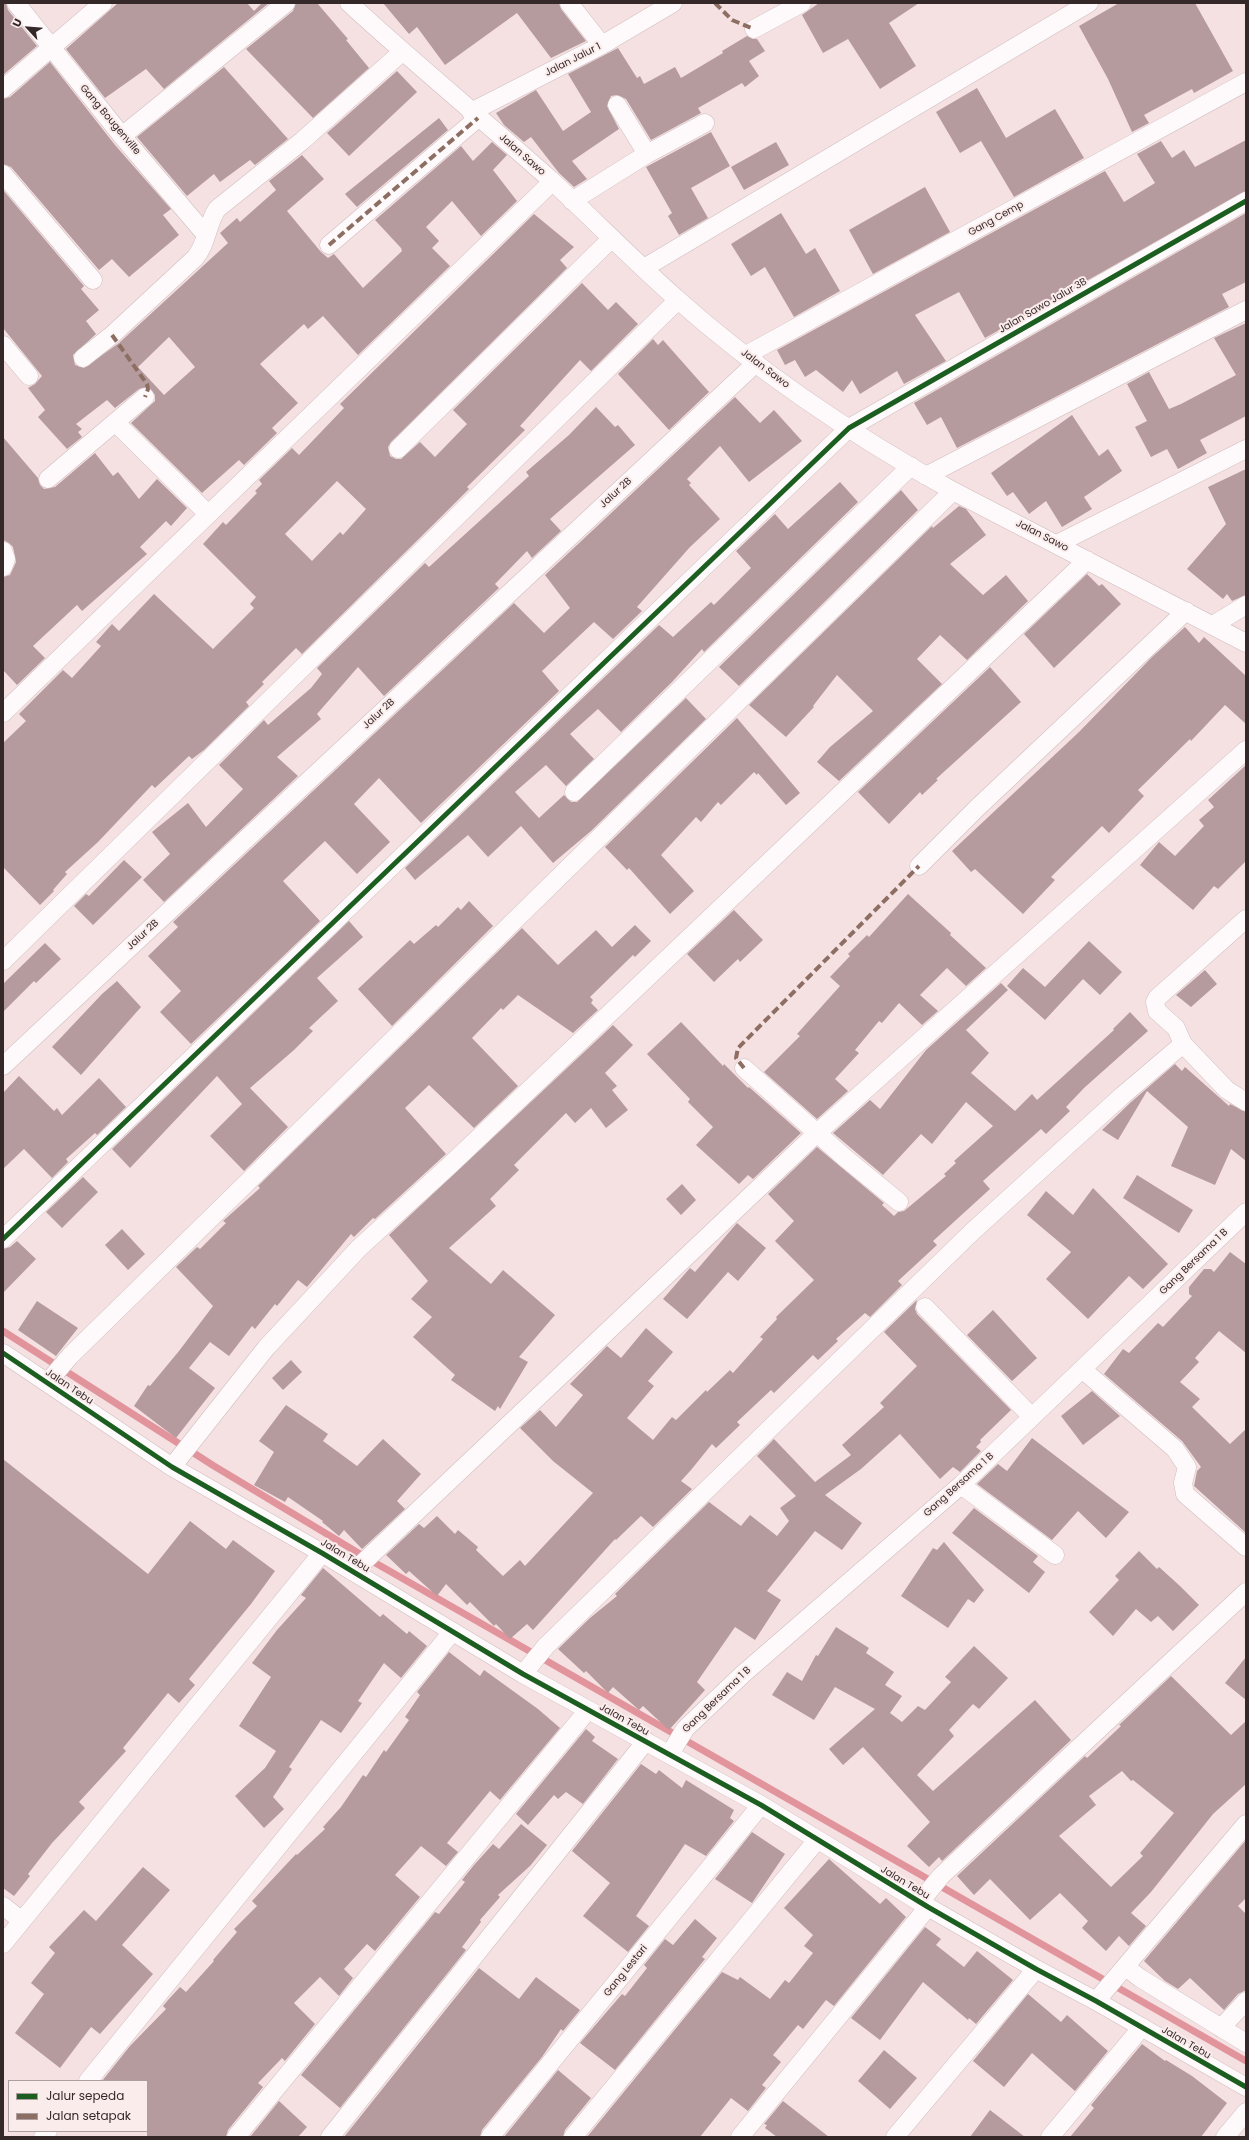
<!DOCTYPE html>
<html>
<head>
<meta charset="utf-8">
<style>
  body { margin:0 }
  #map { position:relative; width:1249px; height:2140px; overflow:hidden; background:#f5e0e2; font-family:Poppins,sans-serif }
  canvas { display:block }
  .frame { position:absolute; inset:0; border:4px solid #352828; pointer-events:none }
  .legend { position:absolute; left:8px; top:2080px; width:140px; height:52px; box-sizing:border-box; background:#fbecec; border:1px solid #ac9e9e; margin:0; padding:5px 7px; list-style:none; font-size:12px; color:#352828 }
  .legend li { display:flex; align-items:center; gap:8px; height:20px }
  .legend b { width:20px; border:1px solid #ac9e9e }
  .north { position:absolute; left:8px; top:8px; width:40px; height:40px; -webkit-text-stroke:3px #fbecec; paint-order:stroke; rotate:296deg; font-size:11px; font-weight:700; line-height:16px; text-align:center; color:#352828 }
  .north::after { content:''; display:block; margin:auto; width:14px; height:18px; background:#352828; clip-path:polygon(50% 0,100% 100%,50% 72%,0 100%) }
</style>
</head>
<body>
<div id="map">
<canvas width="1249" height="2140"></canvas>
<div class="frame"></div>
<ul class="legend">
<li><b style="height:5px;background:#1b5e20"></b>Jalur sepeda</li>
<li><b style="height:5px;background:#8d6e63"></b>Jalan setapak</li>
</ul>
<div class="north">U</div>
</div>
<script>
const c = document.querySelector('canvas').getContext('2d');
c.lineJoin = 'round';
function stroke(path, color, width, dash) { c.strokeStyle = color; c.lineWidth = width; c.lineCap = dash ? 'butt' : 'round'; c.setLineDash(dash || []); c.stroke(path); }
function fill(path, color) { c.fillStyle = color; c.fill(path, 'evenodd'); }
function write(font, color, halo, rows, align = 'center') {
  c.font = font + ' Poppins,sans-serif'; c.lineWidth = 4; c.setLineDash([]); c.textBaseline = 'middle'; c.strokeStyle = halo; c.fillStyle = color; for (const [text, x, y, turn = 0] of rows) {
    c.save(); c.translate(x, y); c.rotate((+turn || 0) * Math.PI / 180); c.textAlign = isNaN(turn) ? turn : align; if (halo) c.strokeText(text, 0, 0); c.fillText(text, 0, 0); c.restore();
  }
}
stroke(new Path2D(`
  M3,1331l211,135 151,91 881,504`), '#e1949b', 7);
fill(new Path2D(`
  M3,3h3l2,7 29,36 -34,29z
  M118,3h129l7,8 8,-8h7l-105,86 -18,-20 -41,29 -39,-49z
  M296,3h21l31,36 -2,1 23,28 -56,50 -67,-69 47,-38z
  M383,3h176l2,6 25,32 -35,17 -34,-45 -72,52 -28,-38 -8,7z
  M819,3h100l-30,20 27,43 -36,23 -32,-50 -25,14 -21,-38z
  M1119,3h76l38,68 -39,22 -2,-4 -48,26 5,8 -17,9 -24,-53 -29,-53z
  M747,36l6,3h4l8,12 -16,10 10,15 -14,11 -3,-4 -44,25 3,5 -50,27 -25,-41 -9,-4 -6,1 -4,10 12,23 -47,32 15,18 -13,8 -15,-14 -28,-36 -7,5 -20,-17 -8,-12 40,-23 27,41 28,-19 -23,-38 50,-26 19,30 3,-2 4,8 31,-17 6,11 42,-25 -1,-2z
  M50,62l65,83 56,64 -8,6 16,20 -50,42 -17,-18 -13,11 -88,-103 -8,-3v-65l7,-2z
  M224,67l64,72 -33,26 -5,-5 -30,22 -6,-8 -27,22 -50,-59z
  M397,71l20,21 -68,64 -22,-23z
  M977,88l29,50 49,-29 29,49 -70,39 -33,-56 -21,12 -24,-41z
  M439,118l9,12 -91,77 -12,-13z
  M711,132l19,34 -39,22 17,30 -29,17 -11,-19 4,-3 -26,-46z
  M1246,140v51l-261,147 -26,-46 -44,23 31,46 -42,23 -7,-13 -37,23 -8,-14 -9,12 -27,-22 -11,7 -10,-17 -10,5 -8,-15 328,-179 19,31 31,-19 -18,-29 24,-13 11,17 12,-8 11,17z
  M492,142l15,13 -14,15 24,31 -36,35 -29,-35 -26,26 13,14 -7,7 18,18 -92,89 -35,-39 -15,13 -4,-5 -44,40 38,39 -26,25 5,5 -33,32 -5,-5 -37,33 -71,-70 24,-22v-6l-6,-8 -10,2 -24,19 -8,-8 -31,24 6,5 -4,3 4,5 -15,12 -29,-32 7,-7 -17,-22 7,-4 7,-8 -39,-48v-138l81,96 -3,3 18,21 -13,11 10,13 -23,21 2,10 9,3 35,-25 109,-100 -8,-10 17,-15 3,4 36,-32 -7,-9 33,-26 22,24 -37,32 34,41 7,6 6,-4 29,34 39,-37 -1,-3 -26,-28 86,-74 12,15zM169,337l26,30 -31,28 -26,-28z
  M776,142l13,23 -45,25 -13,-23z
  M925,187l25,45 -77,42 -24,-44z
  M781,213l25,41 9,-6 25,43 -46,26 -29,-50 -14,9 -20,-32z
  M1246,213v69l-24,12 7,13 -272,141 -16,-31 -14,8 -13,-22z
  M534,214l40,33 -14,13 7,8 -176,174 -3,5 2,9 6,3h5l19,-17 15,15 32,-33 -14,-14 129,-127 26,27 8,-8 22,22 -47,47 -11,-11 -60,66 5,4 -58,57 2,2 -29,29 -138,136 -6,-6 -34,34 2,2 -18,18 3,4 -45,44 -12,9 -3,-3 -34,32 -3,-3 -54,57 -33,30 2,2 -14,16 1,1 -14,14 -37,-38v-124l23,-22 -7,-7 44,-44 9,8 29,-32 -5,-4 16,-18 7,7 35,-37 59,55 41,-41 -4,-4 6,-7 -53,-53 20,-22 3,3 31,-32 -2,-2 7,-7 -3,-4 33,-32 7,7 45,-47 -4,-4zM337,481l29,28 -23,26 -3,-3 -28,29 -27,-27z
  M1246,323v93l-46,24 7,13 -29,16 -11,-20 -16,8 -16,-30 12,-6 -20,-37 22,-12 20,37 12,-5 55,-29 -22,-37z
  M653,339l5,6 5,-5 46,52 -40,38 -51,-56z
  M735,397l25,26 14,-13 28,31 -53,41 -29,-36 -33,33 4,4 -2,2 31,34 -30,28 -53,60 5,4 -29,28 -19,-17 -52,49 17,20 -138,132 -42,-45 -25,26 36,38 -33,32 -32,-33 -42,40 37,40 -129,123 -31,-32 21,-21 -33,-35 30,-29 -5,-5 341,-319 30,30 26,-25 -25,-33z
  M596,407l19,20 3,-2 17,20 -85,74 11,12 -29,27 -5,-7 -32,33 4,4 -115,108 -26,-29 -41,47 4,5 -44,38 21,19 -134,126 -21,-22 27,-26 -18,-22 36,-29 18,24 37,-38 -24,-24 45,-45 4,5 43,-37 11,-14 -5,-6 108,-105 4,4 100,-91 -3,-4 43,-37z
  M1072,415l27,41 9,-7 14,22 -38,26 8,12 -30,18 -16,-26 -17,13 -16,-22 -6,4 -16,-23z
  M3,437l35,41 2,7 4,4 11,-2 40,-34 18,23 5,-4 21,27 18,-20 30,29 -16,18 -5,-5 -26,26 7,7 -65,57 -5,-6 -44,41 12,12 -28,27 -14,-15v-93l7,-2 6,-13 -3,-15 -4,-4 -6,-3z
  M1246,469v126l-14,6 -5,-7 -4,5 -36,-30 39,-45 -18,-37z
  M840,482l18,20 -154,150 -2,-3 -30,33 -51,50 -23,-23 -28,25 24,25 -28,27 -20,-21 -31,27 24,26 25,-23 7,7h6l109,-104 20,21 -115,112 -38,32 -32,-37 -33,31 -20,-22 -53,45 -10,-12 254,-243 14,12 38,-35 3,3 37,-37 -15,-17 39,-37 13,15z
  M901,490l17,20 -179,176 -20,-19z
  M959,506l7,3 20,26 -36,29 33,31 23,-20 22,26 -61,59 -27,-25 -23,24 25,25 -103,97 -22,-19 13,-15 43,-36 -36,-36 -24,31 1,1 -28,30 -37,-32 183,-179 1,2z
  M1087,574l12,12 3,-2 19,20 -67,64 -30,-34z
  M1185,627l14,16 5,-6 42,39v48l-21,-19 -34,36 -1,-2 -52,51 6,6 -35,37 -7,-7 -51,51 4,3 -32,34 -48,-45 -4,3 -19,-21 127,-119 73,-75z
  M990,667l31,35 -85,77 2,1 -16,15 -2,-3 -31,32 -31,-32z
  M737,718l63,75 -14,12 -28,-32 -1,2 -3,-3 -33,33 -3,-3 -17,20 -5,-5 -35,38 33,36 -24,23 -41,-46 -2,2 -22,-23z
  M1246,765v96l-28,28 -4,-3 -21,24 -53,-45 19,-23 16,14 29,-30 -5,-6 15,-13 -6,-7z
  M124,860l18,17 -49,48 -19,-19 12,-12 3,2z
  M908,894l43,39 -1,2 36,33 -20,18 -19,-18 -27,27 18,16 -16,14 -23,-22 -17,20 -3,-2 -24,29 4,3 -24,26 13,12 -31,28 -53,-47 36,-36 -3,-2 43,-48 -10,-9 20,-21 -2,-2 19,-19 2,2z
  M469,901l24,25 -101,100 -34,-37 52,-49 4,4 22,-19 2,2 20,-20 3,3z
  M734,910l29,30 -23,22 -2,-3 -24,23 -27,-28z
  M349,921l14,16 -46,41 21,23 -29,27 4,3 -19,19 -44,38 38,39 -44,44 -34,-35 32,-32 -25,-28 -87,92 -18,-19z
  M635,925l16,16 -16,16 -2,-2 -43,42 3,3 -2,3 7,7 -25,23 -55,-38 -15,15 -2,-2 -29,30 46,48 -44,42 -45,-43 -24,23 41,46 -71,65 -2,-1 -19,19 -3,-3 -44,53 -9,-7 -21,26 -2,-2 -20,25 -3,-3 -23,30 -19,-14 -21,26 26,20 -39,50 -42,-32 14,-21 2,1 29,-35 34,-45 -37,-39 21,-20 3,2 26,-26 -3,-2 37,-33 -2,-2 264,-258 36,37 38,-35 16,17z
  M1089,941l33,31 -22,23 -17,-16 -38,41 -38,-34 16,-18 22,19z
  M45,943l16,16 -25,24 -2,-2 -31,31v-28z
  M1205,970l12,14 -26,23 -15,-12z
  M117,981l24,26 -60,68 -29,-28 50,-53z
  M1001,983l7,7 -42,40 23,23 -18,20 44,38 17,-17 5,6 77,-70 -1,-1 17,-17 18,19 -64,57 -18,19 4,4 -24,23 -5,-5 -58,52 7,8 -57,52 4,4 -39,36 4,4 -32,32 -5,-4 -29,26 2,2 -20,19 -5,-5 -39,38 -3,-3 -34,32 3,3 -24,23 -4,-4 -21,26 -10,11 11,8 -39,38 -12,-11 -25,24 -1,-1 -82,91 -6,-6 -17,15 -14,-15 -2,2 -24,-24 -3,3 -21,-21 -9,12 -28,-25 -3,3 -20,-19 33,-31 5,4 13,-12 18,18 3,-4 20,17 -2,3 27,26 17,-16 5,6 68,-73 -40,-32 -33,-33 20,-18 16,17 27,-32 -13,-11 37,-38 14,12 25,-30 27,24 -25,29 6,5 -27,32 26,22 19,-23 4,3 30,-30 1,2 23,-22 3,3 30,-34 -3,-2 17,-18 -1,-2 38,-37 -39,-39 19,-20 -26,-27 49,-47 67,56 -2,2 12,11 4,-4 6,-1 42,-35 -2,-2 12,-11 -2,-2 39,-35 -27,-24 -34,42 -11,-10 -38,41 -50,-42 37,-33 10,9 46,-59z
  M681,1022l42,44 1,-2 24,24 1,-1 52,46 -48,46 -5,-4 -9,9 -43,-39 17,-18 -25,-25 2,-3 -43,-45z
  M613,1025l20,20 -28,28 12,13 -5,4 16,20 -22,18 -15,-20 -16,15 -9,-10 -52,52 5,5 -29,29 6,7 -47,42 42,36 12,-14 52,45 -36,42 9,5 -28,47 -2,-3 -3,5 -44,-31 4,-5 -42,-38 19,-20 -21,-18 17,-18 -39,-46z
  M1175,1064l7,7 3,-4 44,39 1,-2 16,8v49l-15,-12 -16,36 -44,-19 17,-39 -41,-36 -29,49 -16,-10 28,-27z
  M19,1076l35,35 3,-3 5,7 37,-37 27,29 -29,28 -2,-2 -29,26 2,3 -16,16 -28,-29 -21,20v-76z
  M1137,1175l56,35 -14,23 -56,-35z
  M83,1177l15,15 -36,36 -16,-16z
  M682,1184l14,16 -15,15 -15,-16z
  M1093,1188l75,76 -25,25 -14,-13 -41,43 -42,-40 25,-27 -44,-37 19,-24 27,24z
  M737,1223l29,25 -28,33 -10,-9 -41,47 -24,-20 27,-31 5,4z
  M122,1229l23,25 -17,16 -23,-25z
  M17,1241l19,18 -33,34v-44l7,-2z
  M1230,1252l16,12v89l-27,-22 -24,27 4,4 -19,20 20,17 -8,8 38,37 16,-15v104l-52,-47 3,-15 4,-4 -19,-26 -78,-67 19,-25 6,4 29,-30 5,4 29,-31 -3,-2v-7l15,-18h7l3,3z
  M917,1300l-2,9 2,5 94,96 -31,30 1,2 -5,5 5,4 -21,21 -7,-5 -13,12 -40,-45 -39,35 -36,26 37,28 -20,27 -27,-19 -48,60 14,9 -26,40 -20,-13 -38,55 8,8 -36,40 -26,-24 -4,4 -26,-23 -5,6 -22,-22 -2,2 -26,-24 32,-31 27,-22 -2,-2 94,-92 32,24 9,-11 27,21 12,-15 -9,-13 16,-12 -39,-40 17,-17 41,43 36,-27 -9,-10 42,-38 -4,-4 37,-37 -33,-34z
  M37,1301l41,27 -22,28 -38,-26z
  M993,1310l44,48 -25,23 -45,-46z
  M291,1360l11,12 -19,18 -11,-12z
  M1092,1391l28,25 -37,29 -22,-29z
  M286,1405l42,29 -5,7 34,25 26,-27 38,35 -24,27 8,8 -43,40 -18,-19 -5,6 -17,-14 1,-1 -35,-24 -3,5 -31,-17 20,-33 -15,-11z
  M1032,1438l97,74 -23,26 -28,-27 -26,29 -75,-56 21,-20 9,7z
  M3,1459l145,115 42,-53 36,28 7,-9 42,31 -24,33 -62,75 6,6 -16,18 -11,-10 -45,55 3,3 -47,51 6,6 -33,35 -24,31 2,2 -16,20 -11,-8z
  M974,1508l64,48 -5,6 12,10 -16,21 -77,-60z
  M944,1542l40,48 -10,13 -6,-4 -20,29 -47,-32 32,-48 4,2z
  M1139,1551l18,18 2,-2 21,19 19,19 -26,26 -15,-15 -7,6 -15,-13 -23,27 -24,-24 30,-32 -4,-4z
  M323,1568l57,49 3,-3 24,20 2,-3 18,15 -26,32 -17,-15 -26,38 4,2 -21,30 -20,-13 -32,47 3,2 -19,28 11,12 -20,19 -29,-32 30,-28 11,-17 -37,-25 32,-49 -19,-14 25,-33 29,-32 -5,-3z
  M836,1627l33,21 -3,5 28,19 -9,13 17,11 -12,17 12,9 16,-16 7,4 26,-28 -6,-5 29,-31 34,32 -29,31 -6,-5 -24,26 5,6 -37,39 16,16 102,-91 36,40 -129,121 -3,-4 -10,10 -22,-21 23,-24 -67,-75 -20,18 -14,-16 46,-40 -40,-22 -21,33 -42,-25 15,-23 15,9 14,-26 2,1z
  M449,1652l31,24 4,-6 54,39 22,19 -60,72 -10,-9 -43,52 11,9 -12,14 -25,-20 -26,29 25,22 -45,54 -8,-7 -23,25 9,9 -14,18 -19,-19 -26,26 21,21 -30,37 -3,-3 -24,25 5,4 -35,43 -2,7h-79v-56h-45l28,-35 36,-37 -3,-3 5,-6 12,-13 6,5 28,-31 -1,-1 24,-28 -3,-3 23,-23 -5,-5 44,-47 1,1 28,-26 -2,-2 18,-20 22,-32 3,2 18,-27 2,2 23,-32 -4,-3 15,-22 -3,-3z
  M1246,1657v43l-21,-17z
  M1171,1676l60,59 15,-14v63l-33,30 -62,78 -20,21 15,13 -17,20 -10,-10 -13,15 -24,-23 6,-7 -28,-28 -30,27 -40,-41 -16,16 -17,-19 128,-120 2,2 34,-32 -2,-1zM1122,1771l9,10 2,-1 41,33 -34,40 3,3 -32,31 -52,-51 37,-31 -7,-9z
  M586,1729l9,8 -3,4 26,18 -35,45 -17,-12 -8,7 -4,-4 -26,30 -12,-11z
  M641,1764l15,10 3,-4 23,18 4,-8 48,30 -4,8 4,3 -28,35 -21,-12 -49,72 13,10 -21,26 -45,-36 27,-33 -38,-32z
  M521,1824l26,21 -17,21 -32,29 2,2 -20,23 1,2 -19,25 4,3 -126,158 -39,-33 134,-163 4,2 26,-32 -3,-2 12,-15 19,-21 6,5z
  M752,1832l33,22 -33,49 -37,-24z
  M1246,1840v58l-8,8 8,8v76l-8,4 -14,16 -34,-32 -12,11 -13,-8 -21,-20z
  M829,1859l51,45 6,-6 20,19 -72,89 -8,-6 -23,29 -5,-4 -25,30 8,7 -19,23 4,3 -18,23 -17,-13 -31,39h-113l135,-165 16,8 2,-3 30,22 15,-19 4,3 24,-30 -9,-7 9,-11 -29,-27z
  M143,1867l27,23 -48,55 31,29 -53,60 -9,-7 -31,41 -45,-35 29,-39 -13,-11 24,-30 -6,-6 35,-37 12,11z
  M695,1919l22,19 -15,19 3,2 -90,111 -35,-27 42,-49 3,2 22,-28 -3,-3 21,-26 8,6z
  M925,1927l16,12 -5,6 28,22 13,-16 36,29 -37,44 -7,-6 -1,2 -45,-38 -43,58 -29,-22z
  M479,1968l40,31 17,-22 44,33 -17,21 -2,-2 -19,28 -60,73 -2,7h-136z
  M1028,1994l33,28 6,-7 41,36 -33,40 -43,-38 -28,34 -31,-26z
  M1142,2044l23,17 1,-1 26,16 35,27 -26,34h-131l24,-29 -3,-3z
  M884,2050l33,28 -27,31 -32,-28z
  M558,2070l33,28 -26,32 -2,7h-59z
  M279,2101l28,26 -9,10h-48z
  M783,2101l46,36h-52l-12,-9 2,-3 -3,-1z
  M990,2110l35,27h-55z`), '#b69b9e');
const minor = new Path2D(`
  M16,3l106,133 84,99
  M349,3c66,61 136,118 203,178 42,39 82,80 125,118 83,74 179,138 276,192l293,152
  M569,3l33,42
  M754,29l48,-26
  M3,89l100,-86
  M617,105l30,49
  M471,112l131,-67 71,-42
  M122,136l164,-133
  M3,174l90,106
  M572,201l75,-47 58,-31
  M329,245l149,-127
  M644,268l445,-265
  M3,345l26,31
  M746,355l500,-273
  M83,358l29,-23 83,-77c12,-14 12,-34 22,-49l85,-68 100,-89
  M115,422l93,92
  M398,449l214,-211
  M926,476l320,-166
  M48,479l97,-82
  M1057,544l189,-95
  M3,551l3,8 -3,8
  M1213,625l33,-20
  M3,713l549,-531
  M574,792l337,-326
  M919,866l58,-58 209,-197
  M3,961l675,-661
  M1183,1044l44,46 19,12
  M3,1066l753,-703
  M744,1068l100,89 55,45
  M3,1239l846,-811 397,-227
  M925,1307l107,110
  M3,1353l169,114 150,86 201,121 238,131 167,102 108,62 60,32 150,86
  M1082,1369l93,80 12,18 -4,16 2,11 61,53
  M47,1383l23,-27 883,-865
  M172,1467l94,-119 93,-100 91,-83 637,-605
  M961,1485l94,70
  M353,1572l464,-439 429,-383
  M523,1674l23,-28 427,-415 150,-136 60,-51 -7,-16 -19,-17 -2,-9 2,-4 89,-79
  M670,1754l15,-25 58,-55 218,-189 285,-273
  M920,1902l21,-26 305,-284
  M3,1906l19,15
  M3,1944l319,-391
  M1126,1967l14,11 106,65
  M1096,2001l150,-177
  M1221,2028l25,-27
  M88,2081l364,-449
  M43,2137l5,-6
  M236,2137l352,-427
  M330,2137l316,-396
  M490,2137l271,-332
  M573,2137l244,-297
  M740,2137l188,-230
  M895,2137l141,-168
  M1050,2137l92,-110
  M1225,2137l21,-25`);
stroke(minor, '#cfbec0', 19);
stroke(minor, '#fefafb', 18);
stroke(new Path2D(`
  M715,3l17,17 22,9
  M329,245l149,-127
  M112,335l35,49 1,5 -3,8
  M744,1068l-8,-10 2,-10 181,-182`), '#8d6e63', 4, [8, 4]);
stroke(new Path2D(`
  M3,1239l846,-811 397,-227
  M3,1353l169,114 150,86 201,121 238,131 167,102 108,62 60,32 150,86`), '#1b5e20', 5);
write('10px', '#352828', '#fbecec', [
  ["Jalan Jalur 1",573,60,-27],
  ["Gang Bougenville",110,120,50],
  ["Jalan Sawo",522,155,41],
  ["Gang Cemp",996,219,-29],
  ["Jalan Sawo Jalur 3B",1043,306,-30],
  ["Jalan Sawo",765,369,37],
  ["Jalur 2B",616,493,-43],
  ["Jalan Sawo",1042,536,27],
  ["Jalur 2B",379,714,-43],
  ["Jalur 2B",143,935,-43],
  ["Gang Bersama 1 B",1194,1262,-44],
  ["Jalan Tebu",69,1387,34],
  ["Gang Bersama 1 B",959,1485,-42],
  ["Jalan Tebu",345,1556,31],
  ["Gang Bersama 1 B",717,1700,-44],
  ["Jalan Tebu",624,1720,29],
  ["Jalan Tebu",905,1883,31],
  ["Gang Lestari",626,1971,-51],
  ["Jalan Tebu",1186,2043,30]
]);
</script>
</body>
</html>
